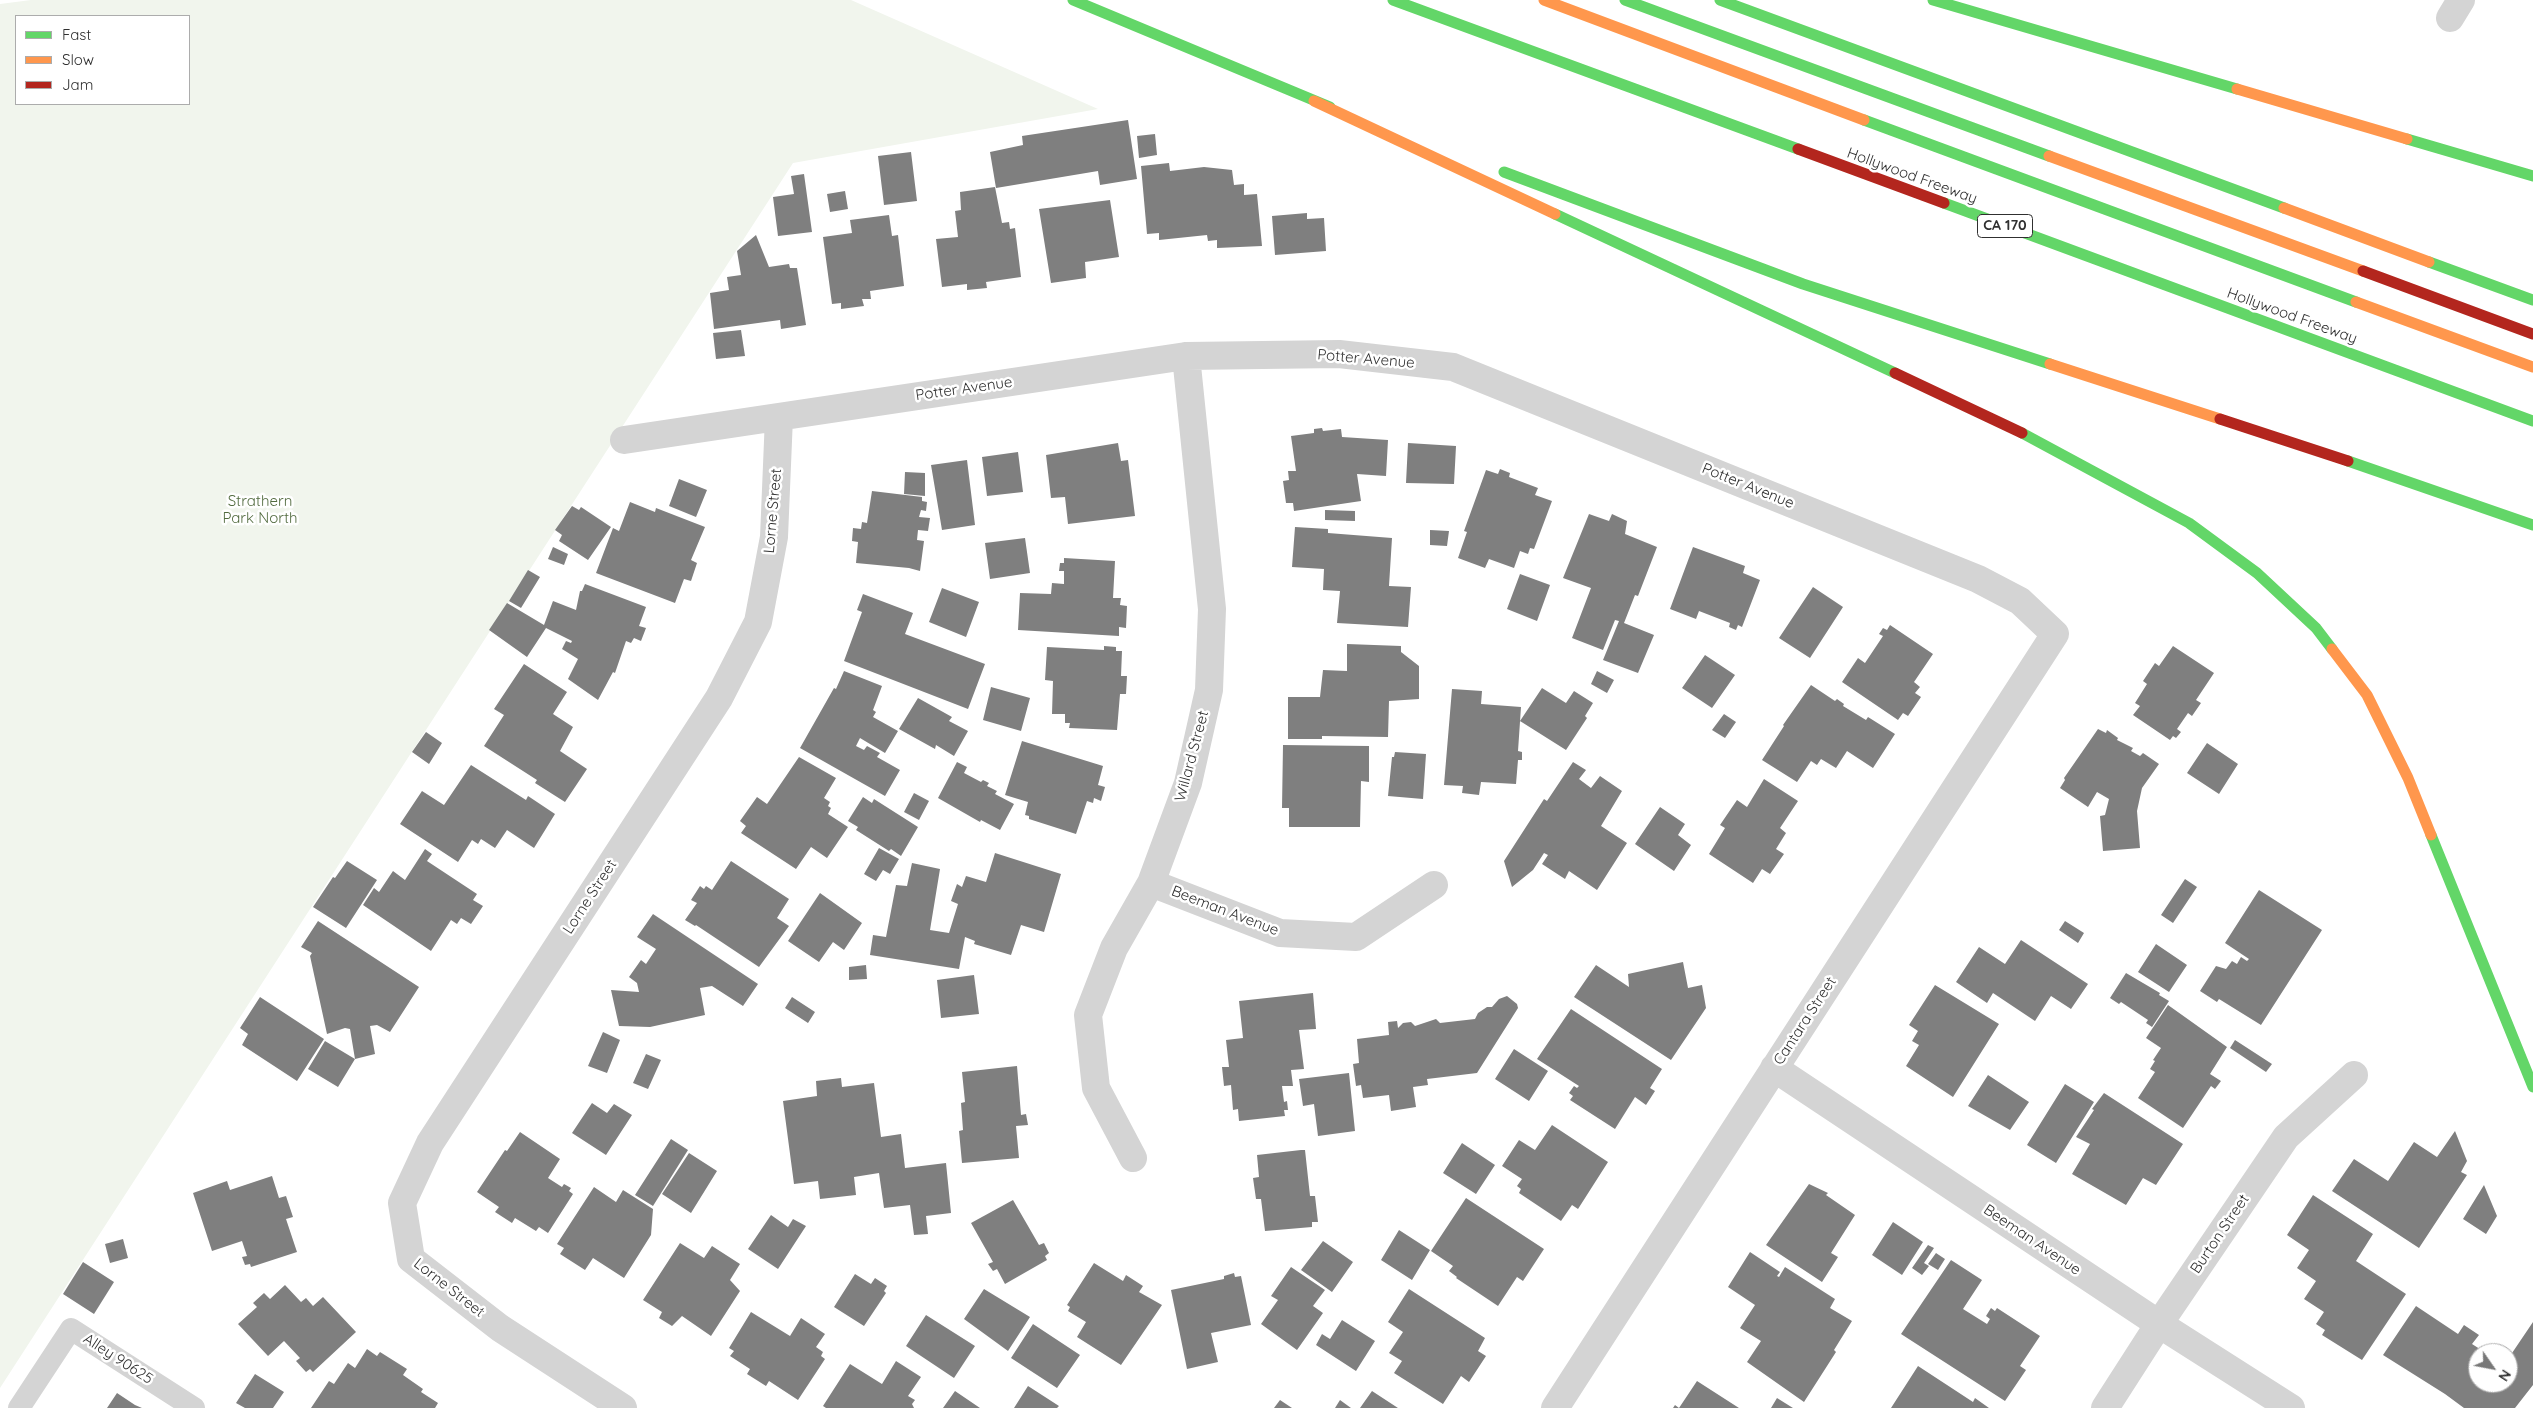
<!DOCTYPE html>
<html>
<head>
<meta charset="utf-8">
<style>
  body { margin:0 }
  #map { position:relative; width:2533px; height:1408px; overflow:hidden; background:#fff; font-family:Quicksand,sans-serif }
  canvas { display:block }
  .legend { position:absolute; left:15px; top:15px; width:175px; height:90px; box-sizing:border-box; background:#fff; border:1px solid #acacac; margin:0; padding:6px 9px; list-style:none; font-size:15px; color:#303030 }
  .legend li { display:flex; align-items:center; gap:10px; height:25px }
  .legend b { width:25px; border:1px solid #acacac }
  .north { position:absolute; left:2468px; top:1343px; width:50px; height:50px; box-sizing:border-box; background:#fff; border:1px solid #acacac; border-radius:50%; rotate:123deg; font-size:14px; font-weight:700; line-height:20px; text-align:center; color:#303030 }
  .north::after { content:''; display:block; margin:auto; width:18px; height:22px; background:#787878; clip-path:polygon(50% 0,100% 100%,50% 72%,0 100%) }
</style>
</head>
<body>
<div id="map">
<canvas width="2533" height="1408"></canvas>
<ul class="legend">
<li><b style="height:6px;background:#63d668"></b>Fast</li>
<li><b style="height:6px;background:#ff974d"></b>Slow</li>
<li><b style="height:6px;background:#b3261e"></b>Jam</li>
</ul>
<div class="north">N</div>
</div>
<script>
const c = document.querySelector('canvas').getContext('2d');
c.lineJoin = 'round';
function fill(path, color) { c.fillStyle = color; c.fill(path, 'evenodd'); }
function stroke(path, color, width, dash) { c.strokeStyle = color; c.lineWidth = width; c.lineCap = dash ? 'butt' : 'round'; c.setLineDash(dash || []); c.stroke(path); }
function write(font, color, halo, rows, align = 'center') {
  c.font = font + ' Quicksand,sans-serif'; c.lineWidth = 5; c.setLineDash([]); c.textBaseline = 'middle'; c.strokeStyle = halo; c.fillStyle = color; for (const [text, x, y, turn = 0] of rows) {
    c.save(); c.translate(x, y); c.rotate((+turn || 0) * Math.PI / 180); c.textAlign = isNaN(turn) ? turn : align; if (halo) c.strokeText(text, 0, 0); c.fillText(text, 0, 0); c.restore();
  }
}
fill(new Path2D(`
  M31,0h820l247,109 -305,54 -793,1225v-1384zM16,16h173v88h-173z`), '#f1f5ed');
fill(new Path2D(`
  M1128,120l9,59 -37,6 -2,-14 -102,17 -6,-36 33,-7 -1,-9z
  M1155,134l2,21 -18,3 -2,-22z
  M911,152l6,49 -33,4 -6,-49z
  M1169,163l1,8 34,-4 28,3 2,15 10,-1v11l13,-1 5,52 -45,2v-8l-9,1 -1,-6 -48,5v-7l-12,1 -6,-68z
  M804,174l8,58 -34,4 -5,-39 21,-3 -3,-18z
  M995,187l7,36 7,-1 1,7 5,-1 6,49 -35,5 1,6 -20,2v-6l-25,3 -6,-48 22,-2 -3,-26 6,-1 -1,-18z
  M845,191l3,18 -18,3 -3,-18z
  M1110,200l9,57 -34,5 1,16 -35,5 -12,-74z
  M1307,213v6l17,-1 2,33 -51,4 -3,-39z
  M889,215l3,21 6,-1 6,51 -34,5 1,8h-9l2,7 -23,3v-6l-9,1 -9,-67 29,-4 -2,-13z
  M756,235l13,32 20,-3 1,4h7l9,57 -25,4 -1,-9 -66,9 -4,-36 19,-3 -2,-13 14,-2 -4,-24z
  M741,330l4,26 -29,3 -3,-26z
  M1322,428l1,3 18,-2 1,8 46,3 -2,36 -29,-2 4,27 -67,10 -1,-8h-7l-3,-22 6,-1 -1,-9h8l-5,-35 23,-3v-4z
  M1118,443l3,18 7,-1 7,56 -67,8 -3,-27 -14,1 -5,-43z
  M1408,443l48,3 -2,38 -48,-1z
  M1018,452l5,40 -36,4 -5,-39z
  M967,460l8,65 -33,5 -11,-65z
  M1500,469l10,4 -1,4 29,11 -3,7 17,6 -18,48 -4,-1 -2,6 -8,-3 -6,17 -25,-9 -4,9 -27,-10 9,-26 -3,-1 22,-61 12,4z
  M905,472l20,1v23l-21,-2z
  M679,479l28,11 -11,27 -27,-11z
  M872,491l50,6v4l5,1 -1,9 -5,-1 -2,7 11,1 -2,13 -10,-1 -1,10 7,1 -4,30 -11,-3 -53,-5 2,-21 -6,-1 1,-13 8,1 1,-7 5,1z
  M630,502l25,10 1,-4 49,19 -14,33 6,3 -6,18 -7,-2 -9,24 -79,-30 17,-45 6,3z
  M572,506l7,4 2,-3 30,20 -23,33 -29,-19 3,-6 -7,-5z
  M1325,510l30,1v10l-30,-1z
  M1589,514l20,7 3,-7 15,7 -2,13 32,13 -19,49 -3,-1 -11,28 30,12 -16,38 -35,-13 16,-39 -4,-1 -12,30 -31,-12 19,-50 -28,-10z
  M1295,527l33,2v4l64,5 -3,48 22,1 -3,40 -71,-4 3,-32 -17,-1 1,-21 -32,-2z
  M1430,530l19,1 -2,15 -17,-1z
  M1025,538l5,35 -40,6 -5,-36z
  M553,547l15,7 -4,11 -16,-6z
  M1693,547l52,19 -2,7 17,7 -18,47 -4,-2 -2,5 -7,-3 1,-4 -31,-12 -3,8 -26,-10z
  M1064,558l51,3 -2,37h8l-1,7 7,1 -1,22 -7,-1v9l-101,-6 2,-37 31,1 1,-11 12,1v-13h-5l1,-8h4z
  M528,570l12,7 -19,31 -12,-7z
  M1520,574l30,11 -13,36 -30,-12z
  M585,584l61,23 -7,19 7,2 -5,13 -7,-3 -3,5 -5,-2 -11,32 -2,-1 -15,28 -30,-21 10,-20 -16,-10 4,-8 5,2 1,-2 -26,-13 -19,29 -38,-27 18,-27 37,22 9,-24 23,9 4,-19h2z
  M1813,587l30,20 -33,51 -31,-20z
  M942,588l37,14 -13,35 -37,-15z
  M863,594l50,19 -8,21 80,30 -17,45 -124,-48 18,-49 -5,-2z
  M1890,625l43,29 -19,28 6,5 -5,6 6,4 -13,19 -5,-3 -5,7 -56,-38 16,-24 7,5 18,-27 -4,-2 4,-6 4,2z
  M1347,644l54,2v6l18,14v33l-30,2 -1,36 -66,-1v3h-34v-42h32l3,-27 24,1z
  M1104,646l12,1v4h6l-1,25h6l-1,18h-6l-3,36 -48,-2 1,-5h-5v-9h-13l1,-33 -8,-1 2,-33 57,3z
  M2173,646l41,27 -18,27 5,3 -9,13 -4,-3 -11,16 4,3 -5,6 -3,-2 -3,4 -37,-25 7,-9 -5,-3 12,-19 -4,-3 12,-18 4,3z
  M1705,655l30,20 -23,33 -30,-20z
  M524,664l43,28 -14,22 20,13 -13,24 27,18 -22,33 -30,-19 2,-3 -53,-34 20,-31 -10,-6z
  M844,671l38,15 -9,24 3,2 -3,5 25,14 -13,22 -25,-15 -4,8 8,4 3,-4 13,7 -3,4 23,13 -15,26 -85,-48 34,-60 2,1z
  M1597,671l17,9 -7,13 -16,-9z
  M1811,685l24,16 2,-2 7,5 -1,2 23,14 2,-3 27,17 -22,34 -26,-17 -11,17 -15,-9 -4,6 -6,-4 -14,21 -35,-22 22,-34 -1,-1z
  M991,687l39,11 -9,33 -38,-11z
  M1542,688l24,15 8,-12 19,12 -8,13 2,2 -21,32 -46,-29z
  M1452,689l30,2 -1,13 40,3 -3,44 4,1v8h-4l-2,24 -35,-2 -2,13 -17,-2 1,-7 -19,-1z
  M918,698l34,19 -3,4 19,10 -14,25 -18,-11 -1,4 -36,-20z
  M1724,714l12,8 -11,16 -13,-8z
  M2098,729l8,4 1,-3 11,8 -1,2 16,8 -2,3 9,5 3,-3 16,11 -17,24 -5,23 3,37 -37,3 -3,-35 5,-1 4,-16 -12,-7 -9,15 -28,-19 5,-8 -1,-2z
  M426,732l16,11 -13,21 -17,-12z
  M1022,741l81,25 -5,19 7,2 -4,14 -7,-3 -1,5 -6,-2 -11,33 -47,-15v-3l-4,-1 3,-13 -23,-7z
  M2207,743l31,21 -19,30 -32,-21z
  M1283,745l86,1v36l-8,-1 -1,46h-71v-19h-7z
  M1395,752l31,2 -3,45 -35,-3 4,-39h2z
  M799,757l37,21 -12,20 6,4 -2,4 3,2 -3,6 20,13 -21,31 -16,-11 -15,22 -55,-36 5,-7 -6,-5 17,-24 10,7z
  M957,762l10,5 -3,6 17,9 2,-2 6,3 -2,3 10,5 -2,3 19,10 -14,26 -19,-10 -1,2 -42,-24z
  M1573,762l13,8 -7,9 12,9 9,-12 22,15 -21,35 26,17 -30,47 -28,-19 -4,8 -23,-15 6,-9 -4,-2 -11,17 -21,17 -8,-26 40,-62 3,2z
  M471,765l55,35 2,-4 27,18 -21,34 -27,-18 -12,18 -14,-9 -3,5 -6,-4 -14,22 -58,-38 22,-33 22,14z
  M1764,779l34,22 -18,27 6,5 -10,16 8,5 -14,20 -8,-5 -9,14 -44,-29 16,-26 -5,-3 17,-25 10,7z
  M914,793l15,8 -10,19 -15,-8z
  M863,797l9,6 2,-4 44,28 -17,29 -10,-7 -2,2 -33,-21 2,-3 -10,-6z
  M1660,807l25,17 -7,11 13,10 -17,26 -39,-27z
  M879,848l20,11 -9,15 -7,-4 -7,11 -12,-7z
  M425,849l7,5 -5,7 50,33 -4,6 10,6 -12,18 -10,-6 -4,6 -6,-4 -20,31 -68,-46 11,-17 5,4 14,-21 12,9z
  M995,853l66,21 -17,58 -23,-7 -10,30 -37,-11 1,-3 -10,-4 -6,32 -89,-14 3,-20 13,2 10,-52 11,1 5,-23 28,6 -10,61 19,3 9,-29 -7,-3 6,-17 5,3 4,-11 20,6z
  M347,861l30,19 -31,48 -33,-21 20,-30 2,1z
  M731,861l58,38 -12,19 12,8 -30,41 -63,-42 -1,1 -10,-6 12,-17 -6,-3 9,-14 4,3 2,-3 6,4z
  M2185,879l12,8 -24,36 -12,-8z
  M2259,890l63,40 -61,95 -42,-26 -2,3 -17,-11 16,-25 10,3 6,-8 5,3 4,-7 6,4 2,-2 -24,-16z
  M820,893l42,30 -18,27 -11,-8 -14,20 -31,-21z
  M653,914l105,70 -15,22 -31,-20 -12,2 5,27 -55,12 -31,-1 -8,-36 28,2 -2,-9 -8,-6 12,-17 5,4 10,-15 -19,-12z
  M318,921l101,66 -29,45 -13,-7 -7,1 5,28 -20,5 -5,-30 -5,-1 -18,6 -17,-78 2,-3 -11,-6z
  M2065,921l19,12 -6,10 -19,-13z
  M2021,940l67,44 -17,25 -20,-13 -16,25 -42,-28 -6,10 -31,-21 23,-35 26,17z
  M2156,944l31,21 -18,27 -31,-20z
  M1683,962l5,26 14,-3 4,23 -35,52 -97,-63 22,-32 33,22 -1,-13z
  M866,965l1,14 -18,1v-13z
  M2126,973l34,20 -1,2 10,6 -17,26 -6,-4 2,-3 -27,-18 -2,2 -9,-6z
  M974,975l5,39 -38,4 -4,-38z
  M1935,985l64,39 -46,73 -47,-31 13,-21 -7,-4 6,-10 -9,-6z
  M1313,993l3,36 -17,1 5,39 -13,1 2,16h-11l2,16 3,-1 1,9h-4l1,6 -46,5 -1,-12 -5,1 -2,-25 -7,1 -2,-19h7l-3,-27 17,-2 -4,-37z
  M1507,996l10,8 1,4 -41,65 -50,6 1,6 -15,2 3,20 -25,4 -2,-16 -26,3 -2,-13 -5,1 -3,-22 6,-1 -2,-24 32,-4 -1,-13 9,-1 1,7 5,-5 8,-1 4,4 21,-7 4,4 35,-4 3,-6 9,-6h5l7,-8z
  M260,997l64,42 -27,42 -55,-36 6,-11 -8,-6z
  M792,997l23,15 -7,11 -23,-15z
  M2168,1005l59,42 -17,27 11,7 -6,8 -4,-3 -28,42 -45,-30 17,-26 -5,-3 5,-8 -2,-1 8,-12 -15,-10z
  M1571,1009l91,60 -12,19 5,3 -9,14 -11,-8 -20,32 -45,-29 3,-4 -4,-3 5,-7 3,2 2,-2 -42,-27z
  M603,1032l17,8 -13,33 -19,-7z
  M2235,1040l37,24 -6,8 -36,-24z
  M325,1041l30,18 -17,28 -30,-18z
  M1514,1049l34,22 -19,30 -34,-22z
  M646,1054l15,6 -13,29 -15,-6z
  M1017,1066l4,49 5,-1 2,11 -12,1 3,32 -57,5 -3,-32 4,-1 -2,-27 4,-1 -3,-30z
  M1349,1073l6,58 -37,5 -4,-32 -11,2 -4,-27z
  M1988,1075l41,27 -19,28 -42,-24z
  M841,1078l1,9 32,-4 7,54 20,-3 4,34 41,-5 5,50 -25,3 2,18 -14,1 -4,-30 -26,3 -5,-35 -25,4 2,18 -36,4 -2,-18 -24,3 -11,-83 34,-5 -1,-15z
  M2065,1084l29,18 -38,61 -29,-18z
  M2104,1093l79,51 -27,41 -13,-7 -17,27 -54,-31 18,-30 -14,-7 18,-27 -2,-1z
  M592,1103l15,10 7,-9 18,11 -26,40 -34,-22z
  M1552,1125l56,37 -30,47 -6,-4 -11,16 -42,-28 2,-4 -4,-3 5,-7 -20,-13 17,-26 16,10z
  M2455,1131l12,30 -6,11 6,3 -48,73 -87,-57 22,-32 34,22 26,-39 23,15z
  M520,1132l40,27 -12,19 14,9 2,-3 7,4 -2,3 4,3 -25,39 -9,-6 -3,4 -21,-13 -3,5 -17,-11 4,-5 -22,-15 28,-42 2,1z
  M671,1139l17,11 -35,56 -18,-11z
  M1462,1143l33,22 -19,29 -33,-21z
  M1301,1150h4l5,46h5l3,26h-6v5l-47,4 -4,-32h-5l-3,-21 6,-1 -2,-22z
  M689,1153l28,18 -26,42 -29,-19z
  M272,1176l7,22 7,-2 7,21 -7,2 11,33 -46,15 -1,-3 -5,1 -3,-8 5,-1 -5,-15 -30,10 -19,-58 34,-12 3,9z
  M1809,1184l19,9 -2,2 29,20 -24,38 7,4 -16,25 -56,-37z
  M2484,1185l13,31 -11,18 -23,-15z
  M594,1187l22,15 7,-12 30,19 -2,26 -27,43 -31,-20 -8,12 -25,-16 4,-6 -7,-4z
  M2313,1195l60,39 -17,27 50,33 -44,66 -40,-25 3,-5 -9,-6 8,-12 -20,-13 12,-18 -19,-13 12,-18 -22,-15z
  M1466,1198l78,51 -21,32 -6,-4 -19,29 -42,-28 1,-1 -8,-6 4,-5 -22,-15z
  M1013,1200l26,45 5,-2 5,10 -4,3 2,4 -42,24 -8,-15 -4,2 -5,-7 5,-2 -22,-39z
  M771,1215l17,12 5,-8 13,7 -28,43 -30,-20z
  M1893,1222l30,20 -21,33 -30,-20z
  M1399,1230l31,20 -18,30 -31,-20z
  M123,1239l5,19 -18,5 -5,-19z
  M1323,1241l30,21 -21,30 -31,-22z
  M680,1243l24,15 8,-12 28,18 -10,16 10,11 -29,45 -29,-20 -10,10 -13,-8 3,-6 -19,-12z
  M1928,1245l6,3 -10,15 5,3 -7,9 -10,-7z
  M1750,1252l30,20 -3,4 2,1 6,-10 50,32 -5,9 22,13 -18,29 2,2 -32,50 -57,-40 14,-21 -21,-13 15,-23 -27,-18z
  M1936,1253l9,6 -7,11 -10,-6z
  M1951,1260l31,20 -19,29 24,15 3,-5 -4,-3 5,-8 4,3 2,-3 43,28 -20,30 6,4 -21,31 -104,-67z
  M83,1262l31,20 -20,32 -31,-20z
  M1094,1263l29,18 3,-6 17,11 -4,6 23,13 -41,60 -44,-28 9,-15 -18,-11 2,-4 -3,-2z
  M1291,1267l34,23 -12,16 10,7 -26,37 -36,-26 17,-24 -7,-4z
  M1234,1273l1,4 6,-1 10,49 -40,8 7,29 -31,7 -16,-79 53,-11v-3z
  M855,1274l16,10 4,-6 12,8 -3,5 2,2 -22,33 -30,-19z
  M285,1285l16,17 5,-4 7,8 10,-9 33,35 -43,40 -3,-3 -4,3 -10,-11 4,-3 -16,-17 -16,15 -30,-32 19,-17 -4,-4 11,-10 6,6z
  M984,1289l46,28 -22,34 -44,-32z
  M1409,1289l76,49 -7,13 8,5 -17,26 -8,-6 -18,28 -49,-31 8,-12 -13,-8 14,-21 -15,-10z
  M2416,1306l42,28 6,-9 15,10 -7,9 14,9h-8v30h30v-24l25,-37v63l-18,23h-51l-19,-14 -62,-39z
  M751,1312l39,24 11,-18 24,16 -9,13 7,5 -2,4 4,3 -27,41 -29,-19 -3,5 -19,-12 3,-5 -20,-13 4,-5 -5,-3z
  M926,1315l49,31 -21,32 -48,-32z
  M1342,1320l33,21 -19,30 -40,-26 6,-11 8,5z
  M1033,1324l47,31 -23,33 -46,-30z
  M367,1349l10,7 3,-4 27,17 -4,6 20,14 -2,3 17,11 -3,5h-124l18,-27 5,3 14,-21 7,5z
  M896,1361l25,16 -13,19 7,4 -3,4 2,4h-88l-3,-2 27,-42 32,20z
  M1918,1366l55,36 2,-4 14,10h-98z
  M255,1374l29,18 -11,16h-28l-9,-5z
  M1697,1381l42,27h-66l2,-3 4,3z
  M1028,1386l31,20 -2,2h-43z
  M955,1391l25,17h-37z
  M1372,1391l26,17h-38z
  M117,1393l18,12 7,3h-35z
  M1777,1398l16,10h-22z
  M1280,1400l12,8h-18z
  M1340,1400l11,8h-16z`), '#7f7f7f');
stroke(new Path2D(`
  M19,1408l52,-79 123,79`), '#d4d4d4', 22);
stroke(new Path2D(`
  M2450,18l11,-18
  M624,440l562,-84 153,-2 114,13 525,212 42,22 35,33 -500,774
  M1151,883l129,50 76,4 78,-52
  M1774,1068l385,256 132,84
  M1133,1158l-37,-70 -8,-73 26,-67 37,-65 37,-100 21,-93 3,-81 -26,-253
  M623,1408l-123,-80 -89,-69 -9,-56 28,-60 289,-445 39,-76 16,-85 5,-120
  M2105,1408l54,-84 127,-187 68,-62`), '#d4d4d4', 28);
stroke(new Path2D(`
  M1073,0l257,107
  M1393,0l405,149
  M1625,0l424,156
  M1720,0l564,208
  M1933,0l304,89
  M1864,120l492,182
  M2407,139l126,37
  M1504,172l299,112 247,80
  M1944,203l589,218
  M1555,214l340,159
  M2429,262l104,38
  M2022,433l167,90 68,50 59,55 16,21
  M2348,461l185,64
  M2431,835l102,252`), '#63d668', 11);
stroke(new Path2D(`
  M1544,0l320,120
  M2237,89l170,50
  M1314,101l241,113
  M2049,156l314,115
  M2284,208l145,54
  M2356,302l177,65
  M2050,364l170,55
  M2332,649l35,46 41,83 23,57`), '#ff974d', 11);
stroke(new Path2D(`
  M1798,149l146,54
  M2363,271l170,63
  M1895,373l127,60
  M2220,419l128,42`), '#b3261e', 11);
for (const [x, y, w] of [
  [2005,226,55]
]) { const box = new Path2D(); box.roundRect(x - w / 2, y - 11.5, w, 23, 4); c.fillStyle = '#fff'; c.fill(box); stroke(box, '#303030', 1); }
write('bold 14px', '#303030', null, [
  ["CA 170",2005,226]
]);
write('15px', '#303030', '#fff', [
  ["Hollywood Freeway",1912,176,20],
  ["Hollywood Freeway",2292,316,20],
  ["Potter Avenue",1366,359,5],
  ["Potter Avenue",964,389,-8],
  ["Potter Avenue",1748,486,22],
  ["Lorne Street",773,511,-85],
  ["Willard Street",1192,756,-75],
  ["Lorne Street",590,897,-57],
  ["Beeman Avenue",1225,911,21],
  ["Cantara Street",1805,1021,-57],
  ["Burton Street",2220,1234,-56],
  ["Beeman Avenue",2032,1240,34],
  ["Lorne Street",449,1288,38],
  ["Alley 90625",118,1359,33]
]);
write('15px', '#526b3f', '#fff', [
  ["Strathern",260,501],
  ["Park North",260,518]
]);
</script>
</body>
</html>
